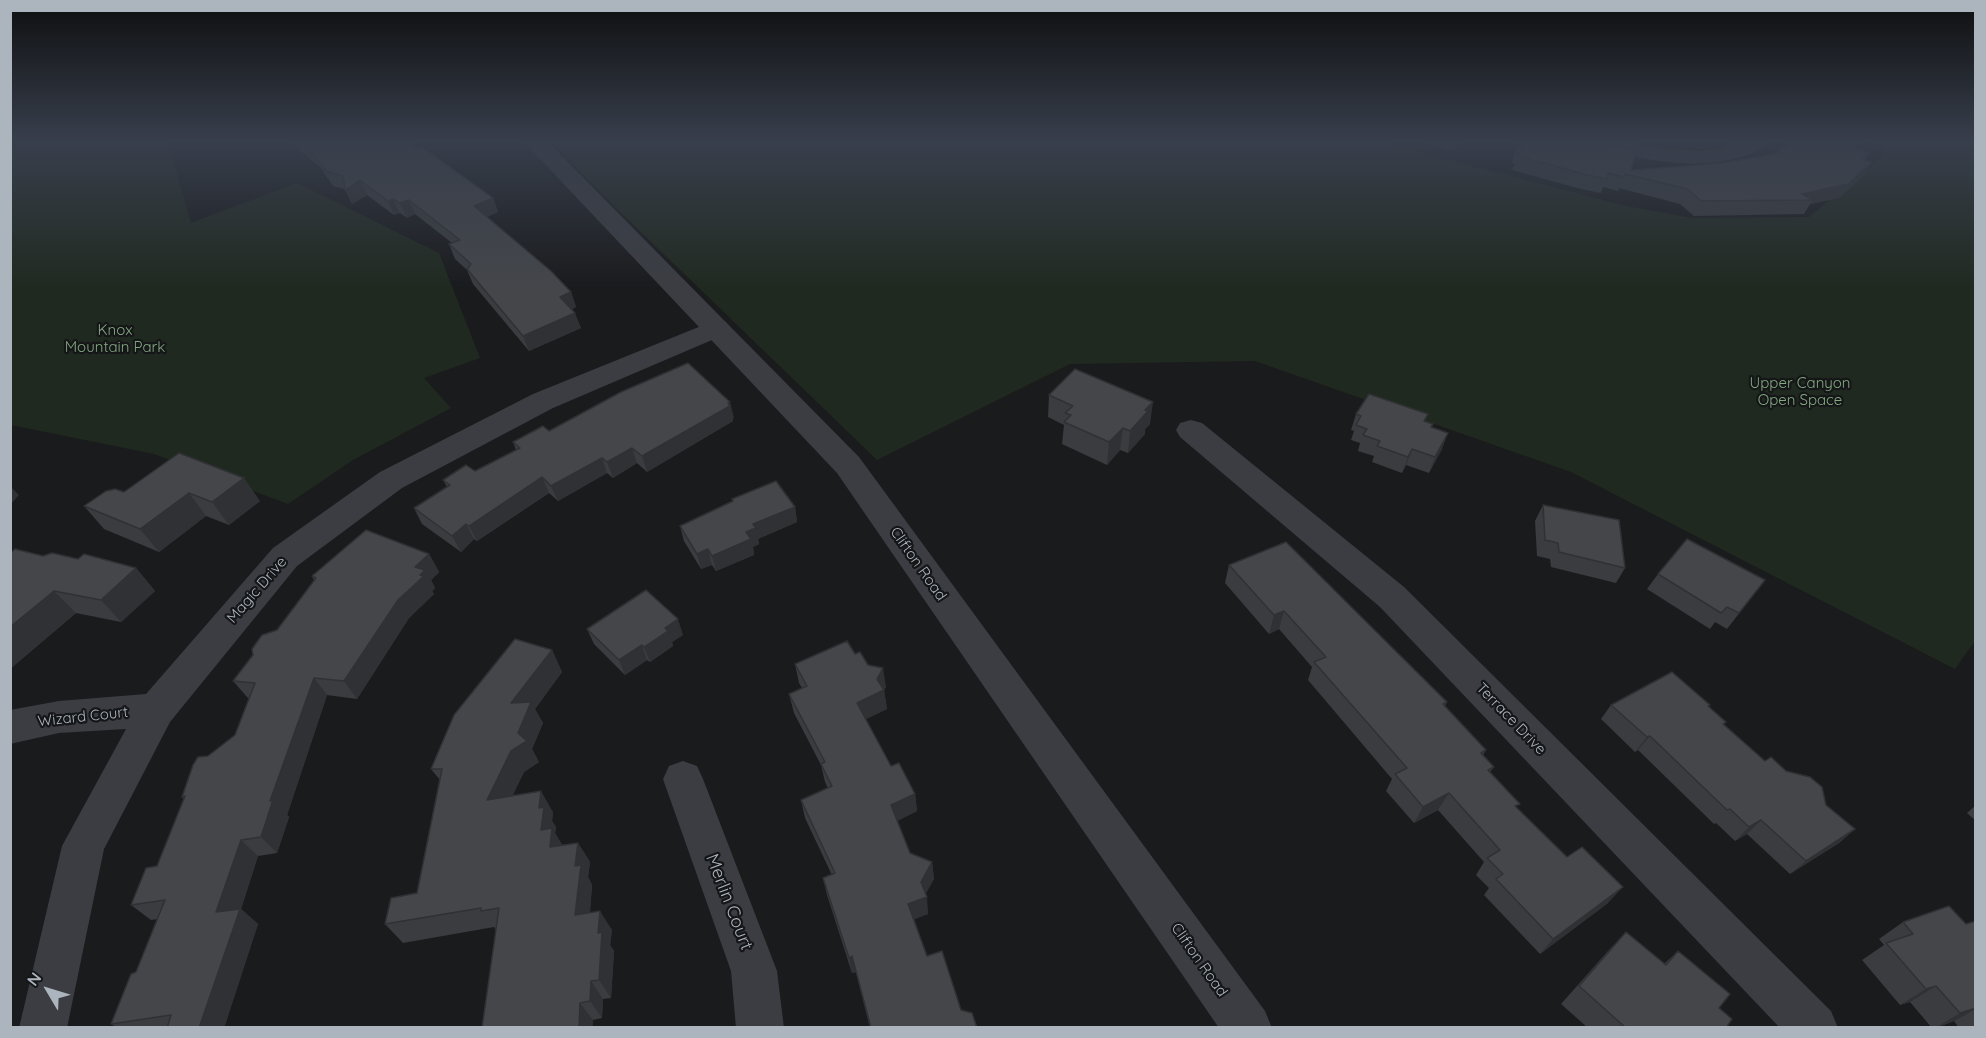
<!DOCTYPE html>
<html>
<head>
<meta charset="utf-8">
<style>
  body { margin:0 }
  #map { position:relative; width:1986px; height:1038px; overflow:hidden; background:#1a1b1d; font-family:Quicksand,sans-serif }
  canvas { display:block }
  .frame { position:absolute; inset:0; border:12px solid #acb4bd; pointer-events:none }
  .north { position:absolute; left:18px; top:960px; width:60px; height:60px; -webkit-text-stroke:4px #151618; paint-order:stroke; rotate:308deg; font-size:16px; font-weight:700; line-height:24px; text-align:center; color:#acb4bd }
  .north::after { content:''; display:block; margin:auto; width:21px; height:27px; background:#acb4bd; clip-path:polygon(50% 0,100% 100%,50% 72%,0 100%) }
</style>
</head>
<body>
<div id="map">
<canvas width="1986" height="1038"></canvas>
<div class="frame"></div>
<div class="north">N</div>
</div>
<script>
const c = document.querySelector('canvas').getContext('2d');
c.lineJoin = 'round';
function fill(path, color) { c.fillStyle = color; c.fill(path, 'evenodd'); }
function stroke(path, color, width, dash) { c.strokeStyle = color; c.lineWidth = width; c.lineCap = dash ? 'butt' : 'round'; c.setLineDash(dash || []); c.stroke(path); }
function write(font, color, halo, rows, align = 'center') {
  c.font = font + ' Quicksand,sans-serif'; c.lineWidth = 4.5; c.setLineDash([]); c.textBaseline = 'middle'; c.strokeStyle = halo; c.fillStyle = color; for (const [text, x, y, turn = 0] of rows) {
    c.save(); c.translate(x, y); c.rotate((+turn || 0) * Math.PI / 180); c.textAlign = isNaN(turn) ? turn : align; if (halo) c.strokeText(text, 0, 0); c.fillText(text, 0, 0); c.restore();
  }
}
fill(new Path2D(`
  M10,143h158l23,80 106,-40 142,70 41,105 -56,20 27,30 -98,52 -65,44 -134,-50 -143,-29z
  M552,143h832l242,63 67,12 116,-1 76,-64 -8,-10h98v498l-20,28 -384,-197 -316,-111 -185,3 -193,96 -262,-253z`), '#202920');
fill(new Path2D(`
  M1595,143h39l28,6 39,2 18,-2 17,-6h29c-6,9 -19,13 -28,15 -47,13 -93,1 -139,-10z
  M716,320l10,2 4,6 -4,6 -173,74 -151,80 -105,78 -127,156 -66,127 -37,179h-48l43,-182 64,-117 -67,4 -49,11v-34l49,-9 87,-7 127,-146 107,-76 153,-78z
  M1191,420l11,3 202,164 427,424 7,17h-58l-400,-421 -200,-170 -4,-7 4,-7z
  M683,761l14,5 6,13 74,192 7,57h-48l-5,-57 -68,-192 6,-13z`), '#3b3d42');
fill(new Path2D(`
  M525,143h24l310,314 406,554 7,17h-53l-382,-555z`), '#3b3d42');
fill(new Path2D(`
  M295,143h114l84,55 5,14 -11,5 84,75 5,15 -4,2 9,19 -52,23 -56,-67 -6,-14 -12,-11 -6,-15 3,-1 -37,-29 -8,4 -7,-5 -6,2 -27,-20 -15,9 -7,-15 -12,-3 -13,-19 -21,-17z
  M1424,143h37l-7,8z
  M1516,149l115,21 90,-7 54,-9 80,-5 14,4 -4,6 7,3 -9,14 -24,22 -29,6 -6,10 -110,2 -14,-12 -61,-16 -1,3 -15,-4 -2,6 -20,-4 -69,-19 3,-6 -4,-1z
  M1049,395l101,29 -5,5v5l-17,19 -8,-3 -13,15 -45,-21 2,-19 -16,-8z
  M1356,414h72l-3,7 7,7 10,21 -13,24 -23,-8 -4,8 -30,-11 2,-6 -16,-5 2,-8 -9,-3 3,-9 -3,-1z
  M733,418v3l-86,51 -10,-9 -24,15 -6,-5 -49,28 -9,-8 -72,48 -3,-2 -13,13 -39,-28 -8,-16 33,-21 -4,-7 32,-9 41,-21 -3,-8 36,-11 185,-13z
  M179,453l81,48 -31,24 -23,-9 -47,36 -55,-23 -20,-23 40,-14z
  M732,499l63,8 2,15 -39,17 1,5 -6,3 1,8 -38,16 -4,-6 -11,4 -17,-28 -4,-15 52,-25z
  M1543,505l82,63 -9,15 -65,-16 -1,-8 -13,-3 -2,-35z
  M429,554l10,18 -8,8 4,8 -3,3 2,3 -25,24 -52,81 -30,-4 -40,120 2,2 -12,36 -19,3 -17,53 17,15 -34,104h-107l-6,-4 25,-52 22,-53 -7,1 -20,-15 26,-39 27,-67 -2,-2 26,-41 27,-21 14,-37h-1l-15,-17 44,-51 37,-49 -2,-5z
  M43,556l35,3 58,9 19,23 -34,31 -45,-9 -66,56z
  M1229,565l218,137 -2,4 41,44 -3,5 11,12 -4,5 26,36 92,95 -68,51 -56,-59 5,-7 -13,-13 8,-13 -46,-52 -24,13 -28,-32 6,-12 -84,-99 4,-13 -33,-38 -10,5 -44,-51z
  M1658,574l107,6 -38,49 -12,-7 -5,7 -63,-40z
  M587,629l96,6 -11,7 1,4 -23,16 -3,-2 -22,15 -31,-31z
  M552,650l10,22 -27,37 8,14 -11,26 7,13 -15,10 -12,24 41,16 -1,9 4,6 -1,6 7,12 16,-2 12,19 -2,15 4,8 -2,28 22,17 -2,15 4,6 -3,47 -8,1 -1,19 -9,2 -1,8h-110l14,-98 -2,-3 -91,16 -18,-19 32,-31 23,-113 -9,-11z
  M855,654l13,11 18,22 -2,3 3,19 -21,10 25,47 24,28 2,17 -20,10 13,32 22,9 2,17 -9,15 3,20 -14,5 13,37 34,54 16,18h-107l-14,-56 -4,1 -25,-78 -4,-17 9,-3 -27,-57 -4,-18 27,-12 -3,-6 -4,-17 -27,-52 -5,-19 13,-6 -3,-5 -4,-19z
  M1611,705l98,2 15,17 41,37 61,44 29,24 -16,14 -49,31 -43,-40 -12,7 -19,-18 -2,1 -76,-74 -3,2 -34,-33z
  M1976,805v16l-9,-8z
  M1976,921v107h-17l-5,-7 -18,7h-4l-22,-26 -10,3 -38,-45 22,-15 -5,-6 24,-17 63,2z
  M1626,932l38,32 14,-13 41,57 7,20h-138l-27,-24 47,-53z`), '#3a3c40');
fill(new Path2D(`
  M1456,143h5l-7,8z
  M1872,162l-9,14 -24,22 -29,6 3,-4 -11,-6z
  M360,180l7,15 -15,9 -7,-14z
  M493,198l5,14 -19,8 -5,-14z
  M393,199l7,14 -6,2 -6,-14z
  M409,200l6,14 -8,4 -7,-15z
  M571,292l5,15 -10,5 -6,-15z
  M575,313l6,15 -52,23 -6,-15z
  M730,402l4,16h-1v3l-86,51 -5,-16z
  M1153,402l-3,22 -5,5v5l-17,19 2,-22 15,-21z
  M1123,428l-3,22 -13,15 2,-23z
  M1448,433l-6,16 -13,24 6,-16z
  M632,448l5,15 -24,15 -6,-16z
  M1412,449l-6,16 -4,8 6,-16z
  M602,458l5,15 -49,28 -7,-15z
  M542,477l7,16 -72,48 -8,-15z
  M244,478l16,23 -31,24 -17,-23z
  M10,486l9,9 -9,10z
  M189,493l17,23 -47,36 -19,-23z
  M795,507l2,15 -39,17 1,5 -6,3 1,8 -38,16 -4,-15 34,-24 7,-8z
  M466,524l8,15 -13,13 -9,-16z
  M708,549l4,16 -11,4 -4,-15z
  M429,554l10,18 -8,8 4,8 -3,3 2,3 -25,24 -52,81 -13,-18 71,-114z
  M136,568l19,23 -34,31 -20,-22z
  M54,591l22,22 -66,56v-42z
  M1284,611l-5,18 -10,5 5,-19z
  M678,619l5,16 -11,7 1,4 -23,16 -6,-15 21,-19z
  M642,645l5,15 -22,15 -6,-15z
  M552,650l10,22 -27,37 8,14 -11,26 7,13 -15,10 -23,48 -14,-20 24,-97z
  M883,668l3,19 -3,4 1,-1 3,19 -27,13 -3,-19 20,-24z
  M314,678l13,17 -40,120 2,2 -12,36 -16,-16 9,-36z
  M1650,736l-12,14 -3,2 12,-15z
  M541,791l12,21 -1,9 4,6 -1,6 9,15 -1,19 -22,-37 -2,-22z
  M1449,793l-11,17 -24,13 9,-16z
  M915,794l2,17 -24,12 -2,-18z
  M1761,820l-14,14 -12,7 14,-14z
  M1855,829l-16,14 -49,31 16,-13z
  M241,840l17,16 -17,53 17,15 -34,104h-25l17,-116z
  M578,843l12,19 -2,15 4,8 -4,49 -13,-19v-49z
  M932,862l2,17 -11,20 -2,-17z
  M1623,887l-15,16 -68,51 13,-15z
  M927,897l1,17 -18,7 -2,-17z
  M600,911l12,19 -2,15 4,6 -3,47 -12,-18 -1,-47z
  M852,956l4,16 -4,1 -3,-15z
  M591,981l12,18 -1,19 -12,-17z
  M1936,986l-26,16 -10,3 26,-16z
  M580,1003l13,17 -1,8h-13z
  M1976,1008v1l-22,12 -19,7 25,-15z`), '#303134');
const building = new Path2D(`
  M301,143h108l8,6 5,-2 71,51 -19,8 77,65 20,21 -11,5 15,16 -52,23 -56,-67 4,-5 -22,-20 11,-4 -51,-40 -9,3 -7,-4 -5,2 -28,-21 -15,10 -2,-14 -17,-5 -13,-18z
  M1520,143h81l35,7 -5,20 90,-7 54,-9 14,-11h67l-1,6 14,4 -7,6 10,3 -24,22 -46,10 11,6 -112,1 -13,-12 -63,-15 -1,3 -16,-4 -1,6 -20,-4 -69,-19 4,-6 -6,-1z
  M688,363l42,39 -2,1 2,3 -88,50 -10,-8 -25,14 -5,-4 -51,28 -9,-9 -73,49 -3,-2 -14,12 -38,-28 36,-23 -7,-5 23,-15 9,6 45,-23 -7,-6 30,-16 6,5 72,-39z
  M1075,369l78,33 -8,8 3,1 -18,20 -7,-3 -14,14 -45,-20 7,-7 -6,-2 8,-7 -24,-11z
  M1369,394l59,20 -4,7 9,3 -2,3 17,6 -13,24 -23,-8 -4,8 -31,-11 3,-5 -17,-6 4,-6 -11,-4 5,-9 -5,-2z
  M179,453l65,25 -32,24 -23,-9 -49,36 -56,-23 22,-15 9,-2 9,3z
  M776,481l19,26 -42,17 3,4 -10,4 5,7 -39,17 -4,-7 -11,5 -17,-28 53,-25 -1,-2z
  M1543,505l76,15 6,48 -66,-16 -1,-9 -13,-3z
  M366,530l63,24 -14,13 10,3 -5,5 4,1 -26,24 -54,81 -30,-3 -44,123 3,-1 -12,37 -20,3 -25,72 24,-3 -41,119h-32l4,-13 -60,9 20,-50 5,-2 29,-72 -34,5 15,-37 11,-2 28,-70 -3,1 11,-32 5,-8 10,-1 27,-21 20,-52 -22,-2 20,-26 -1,-6 10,-14 15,-5 39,-52 -4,-2z
  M1687,539l78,41 -26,33 -12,-6 -6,6 -63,-39z
  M1286,542l161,160 -4,2 43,46 -5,3 13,14 -6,3 32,34 -5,2 52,51 15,-10 41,40 -70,52 -57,-60 7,-5 -16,-16 13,-8 -51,-57 -26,14 -28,-33 12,-6 -93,-106 12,-5 -42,-46 -10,4 -45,-50z
  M15,549l28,7 9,-3 26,6 6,-5 52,14 -35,32 -47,-9 -44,36v-74z
  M646,590l32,29 -13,9 3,3 -24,16 -2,-2 -23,15 -32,-31z
  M515,639l37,11 -41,53 20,-1 -13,31 9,8 -16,10 -24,49 54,-9 -2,17 5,-1 -3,23 11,-2 -2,19 28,-4 -3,23 6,-1 -6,50 25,-4 -2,22 4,-1 -3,48 -8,1 -1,20 -10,2 -1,25h-97l17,-120 -18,3v-3l-96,16 6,-26 26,-5 25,-124h-11l23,-54z
  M847,641l8,13 5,-2 8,13 15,3 -6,11 7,11 -27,13 34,63 8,-3 16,31 -24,11 19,48 22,9 -11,20 6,15 -19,7 19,52 15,-5 19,59 11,3 5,15h-106l-19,-72 -3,2 -26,-80 12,-5 -34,-73 31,-14 -11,-22 4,-2 -36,-68 18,-8 -12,-22z
  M1672,672l38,33 -2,1 18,16 -3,2 42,37 6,-4 15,14 24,6 12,10 4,18 29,24 -49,32 -45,-41 -12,7 -19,-18 -3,1 -77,-74 -3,1 -36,-32z
  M1949,906l17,18 10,-3v87l-16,5 -24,-27 -10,3 -40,-46 27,-9 -10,-12z
  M1626,932l40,33 12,-14 52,43 -11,14 13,11 -6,9h-100l-47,-42z`);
fill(building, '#44464a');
stroke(building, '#303134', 1.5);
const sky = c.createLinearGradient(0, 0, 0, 289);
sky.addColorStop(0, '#0e0f10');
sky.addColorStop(0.49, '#383f4c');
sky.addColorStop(1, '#383f4c00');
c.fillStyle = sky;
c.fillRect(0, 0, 1986, 289);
write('15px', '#85aa82', '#151618', [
  ["Knox",115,330],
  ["Mountain Park",115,347],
  ["Upper Canyon",1800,383],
  ["Open Space",1800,400]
]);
write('15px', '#acb4bd', '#151618', [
  ["Clifton Road",918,564,55],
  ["Magic Drive",257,590,-49],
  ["Wizard Court",83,717,-6],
  ["Terrace Drive",1511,719,46],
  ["Clifton Road",1199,960,55]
]);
write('18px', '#acb4bd', '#151618', [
  ["Merlin Court",729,902,69]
]);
</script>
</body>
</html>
